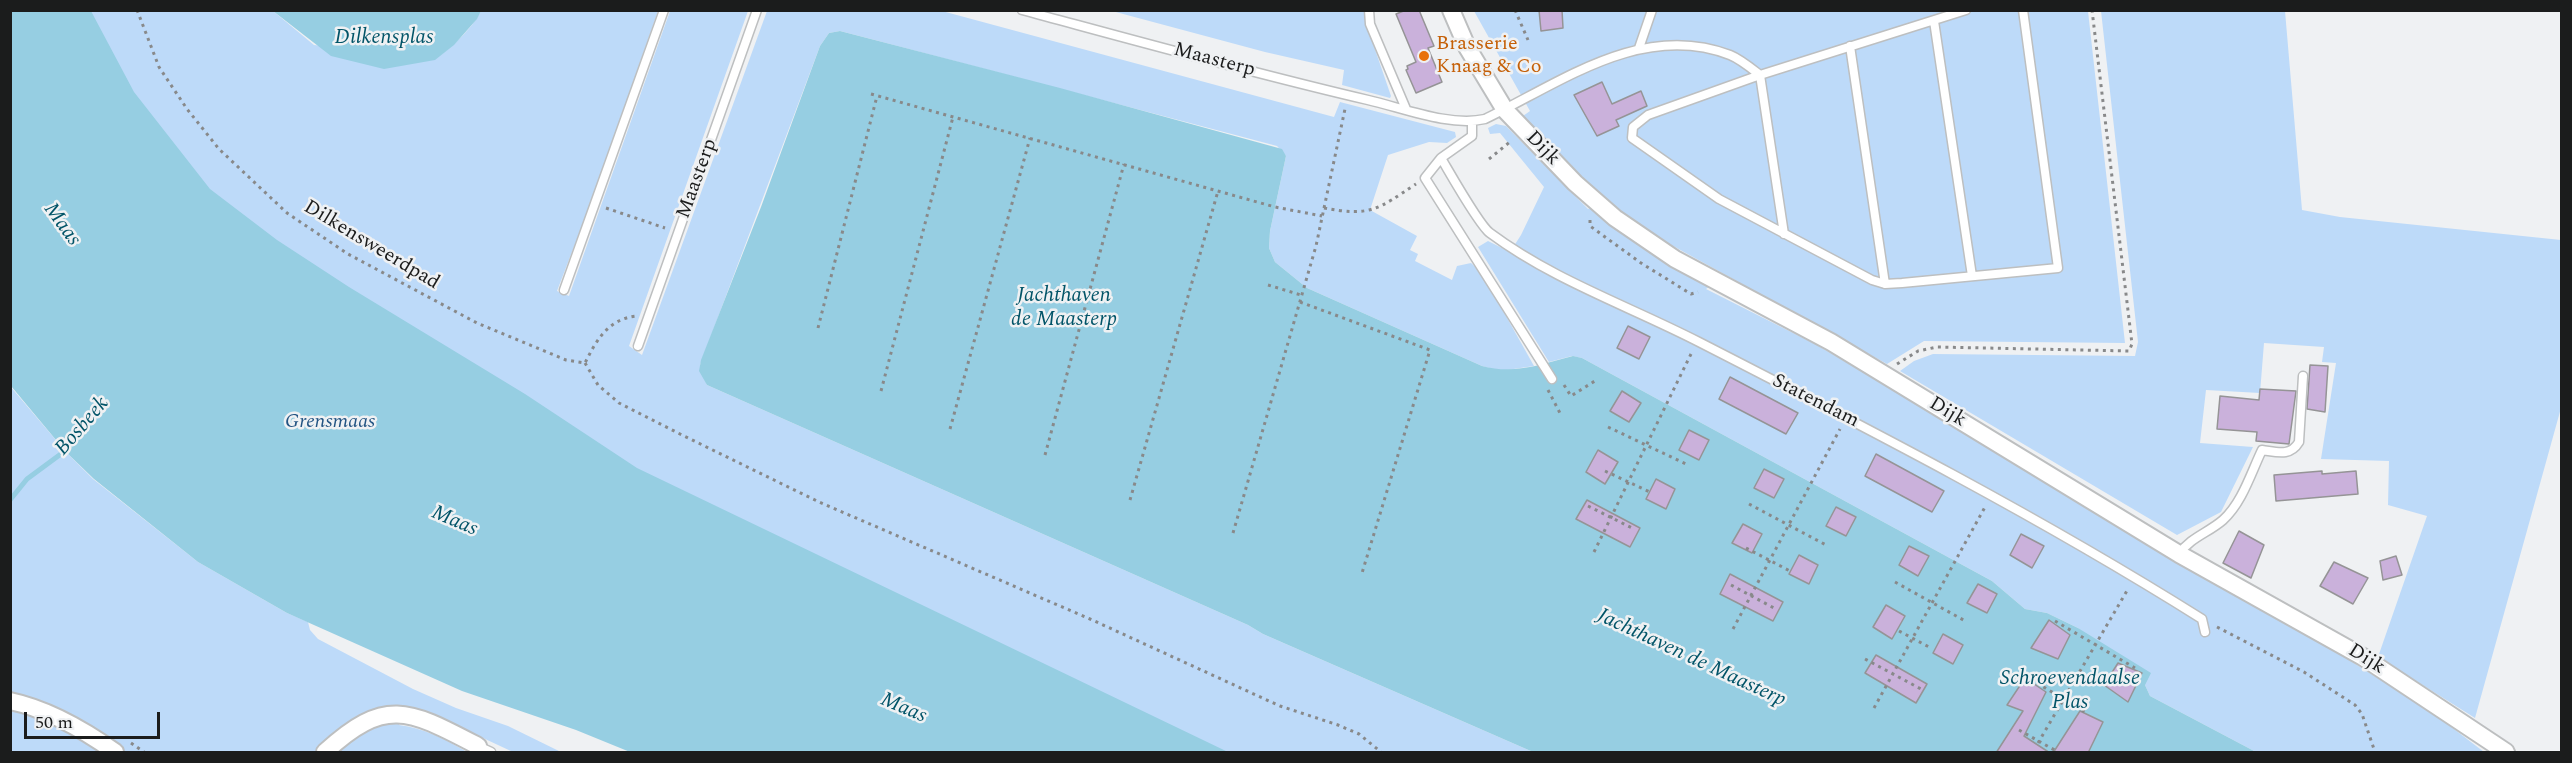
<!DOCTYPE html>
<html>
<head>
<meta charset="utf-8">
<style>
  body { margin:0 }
  #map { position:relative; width:2572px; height:763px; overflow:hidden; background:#eff1f3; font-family:Spectral,serif }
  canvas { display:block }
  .frame { position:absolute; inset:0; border:12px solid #1b1c1c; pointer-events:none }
  .scale { position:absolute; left:24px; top:712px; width:136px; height:27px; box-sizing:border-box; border:3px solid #1b1c1c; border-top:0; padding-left:8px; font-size:18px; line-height:21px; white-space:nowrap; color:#1b1c1c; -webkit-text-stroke:4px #eff1f3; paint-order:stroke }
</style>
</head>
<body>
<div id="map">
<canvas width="2572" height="763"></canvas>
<div class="frame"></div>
<div class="scale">50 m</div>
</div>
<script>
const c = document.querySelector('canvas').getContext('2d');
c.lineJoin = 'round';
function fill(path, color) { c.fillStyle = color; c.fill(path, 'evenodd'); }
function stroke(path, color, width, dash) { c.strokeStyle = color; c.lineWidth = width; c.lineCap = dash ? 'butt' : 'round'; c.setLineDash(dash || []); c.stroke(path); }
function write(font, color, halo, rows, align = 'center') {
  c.font = font + ' Spectral,serif'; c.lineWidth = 5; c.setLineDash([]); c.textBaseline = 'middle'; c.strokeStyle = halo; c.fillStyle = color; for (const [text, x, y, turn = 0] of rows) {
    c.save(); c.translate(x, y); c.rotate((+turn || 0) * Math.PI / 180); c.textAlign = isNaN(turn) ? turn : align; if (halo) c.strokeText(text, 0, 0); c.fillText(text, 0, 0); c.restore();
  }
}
fill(new Path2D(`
  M10,11h263l41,34 121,14c18,-13 36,-29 46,-48h177l-65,186 -36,94 12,5 101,-285h78l-119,335 13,9 125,-344h175l392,106 6,-15 115,30 1,5 -9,6 -18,-1 -41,13 -18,55 47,26 -7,14 8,4 -3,7 37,19 5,-14 14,-3 11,10 52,93 -34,5 -18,-5 -175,-78 -32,-26 -6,-14 1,-17 16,-75 -9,-10 -406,-107 -31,-8 -11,2 -9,13 -120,319 7,20 541,240 15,9 270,118h-541l-447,-106z
  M1112,11h253l2,15 24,70 -1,2 -48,-13 2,-15 -79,-18z
  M1474,11h614l37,332 -201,-2 -37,23 -232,-128 -20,-12 -52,-40 -60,-68 7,-5z
  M2101,11h184l17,199 38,7 221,23v168l-86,310 -97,-61 49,-141 -39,-11 1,-44 -68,-2 15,-96 -14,-1 2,-15 -60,-4 -4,50 -54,-3 -6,53 53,4 -32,65 -44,23 -277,-164 14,-10 19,-7 202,2 3,-14z
  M1496,124l10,2 82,83 4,-2 118,79 -4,3 109,55 474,278 144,91 51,39h-228l-106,-56 -5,-11 -67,-57 -31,-15 -22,-4 -33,-28 -410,-223 -10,-2 -23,6 -71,-115 10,-6 22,11 11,-17 23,-48 -44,-54 -10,1 -2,-6z
  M10,386l56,66 27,27 105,83 89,51 21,9 2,8 8,9 95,50 43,19 52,18 53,26h-48l-88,-41 -25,-5 -1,19c25,3 46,14 68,27h-456z`), '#bddaf9');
fill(new Path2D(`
  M10,11h81l43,81 76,97 67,51 72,47 176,107 112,74 591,284h-598l-54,-22 -114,-39 -175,-78 -89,-51 -104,-83 -28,-27 -55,-66z
  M273,11h208l-4,8 -23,26 -19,15 -51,9 -53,-13z
  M840,31l220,57 222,61 4,7 -16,75 -1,17 6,14 32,26 175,78c32,9 60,-2 91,-10l9,2 410,223 33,28 22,4 31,15 73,45 -6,12 5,11 106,56h-723l-270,-118 -15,-9 -541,-240 -8,-14 2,-11 60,-153 59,-161 9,-13z`), '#96cee2');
stroke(new Path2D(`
  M10,500l17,-21 42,-31`), '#96cee2', 5);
const building = new Path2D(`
  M1406,10h13l15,36 -6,2 14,34 -26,11 -10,-23 2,-1 -1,-3 9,-4 -20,-48z
  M1539,10h23l1,18 -22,3z
  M1602,82l10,22 29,-13 6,15 -31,14 3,6 -22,10 -23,-41z
  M1628,326l22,11 -11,22 -22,-11z
  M2310,365l18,1 -3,46 -18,-3z
  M1730,377l68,36 -12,21 -67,-35z
  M2260,389l36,2 -7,53 -33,-3 1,-9 -40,-3 3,-33 39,4z
  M1622,391l19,12 -12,19 -19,-11z
  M1689,430l20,10 -10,20 -20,-10z
  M1598,450l20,12 -13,22 -19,-12z
  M1876,454l68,37 -12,21 -67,-36z
  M1764,469l20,10 -10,19 -20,-10z
  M2322,471v3l34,-3 2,23 -82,7 -2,-26z
  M1656,479l19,10 -9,20 -20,-10z
  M1587,500l53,28 -10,19 -54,-28z
  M1836,507l20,10 -10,19 -20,-10z
  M1743,524l19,10 -10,19 -20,-10z
  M2239,531l25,14 -13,33 -28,-15z
  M2021,534l23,12 -12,22 -22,-13z
  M1909,546l20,10 -11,20 -19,-11z
  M1799,555l19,10 -9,19 -20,-10z
  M2396,556l6,19 -19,5 -3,-19z
  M2334,562l34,16 -15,26 -33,-18z
  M1730,574l53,28 -10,19 -53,-27z
  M1978,584l19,10 -10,19 -20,-10z
  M1886,605l19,11 -13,23 -19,-12z
  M2049,620l21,15 -12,24 -27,-11z
  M1943,634l20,11 -10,19 -20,-11z
  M1876,655l51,29 -11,19 -51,-30z
  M2118,663l24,10 -14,29 -24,-17z
  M2025,678l21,14 -22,44 26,17h-54l27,-42 -16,-6z
  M2080,711l23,11 -15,31h-35z`);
fill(building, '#cab1db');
stroke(building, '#959496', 1.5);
const lane = new Path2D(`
  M1022,10c115,31 230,63 346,90 35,8 82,27 117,19 75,-36 157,-98 245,-64 10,4 21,13 30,20l24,159
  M1369,10l1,14 36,85
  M1966,10l-206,65 -112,40 -15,12 -1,11 87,61 153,81 13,4 17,-1 156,-15 -35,-258
  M1934,21l38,255
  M1850,46l35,238
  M1639,48l13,-38
  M1472,122v14l-31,22c9,15 38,67 49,75 63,47 139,73 209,109 170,87 341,175 503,277l3,13
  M1441,158l-16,20 127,201
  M564,290l100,-280
  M638,346l119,-336
  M2179,554c12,-17 29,-21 44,-34 19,-17 28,-47 39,-70 15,2 28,7 37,-8l4,-66
  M478,746l13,6`);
const street = new Path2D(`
  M1451,10l16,37 38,63 70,73 40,35 60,41 156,83 348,212 184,103 143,95
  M10,701c38,8 74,29 105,51
  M325,752c61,-56 84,-42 153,-6`);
stroke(lane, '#bdbfc0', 11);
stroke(street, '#bdbfc0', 20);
stroke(new Path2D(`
  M137,10l22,57 28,42 32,40 68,64 61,41 129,69 89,37 19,3c11,-22 23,-44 51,-47
  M1515,10l13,30
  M871,94l404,113 47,9
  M1489,159l22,-18
  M606,208l59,20
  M1324,208c47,9 54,1 92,-24
  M1590,220v6l51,37 50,31 7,-2
  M1268,285l33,10
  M1300,302l130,48 -68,223
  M818,328l59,-232
  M585,363l13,22 21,18 63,32 137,67 271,117 190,87 58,19 21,9 22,18
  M1897,364l21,-13 19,-4 192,4 3,-7 -40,-334
  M1564,385l7,11 27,-17
  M1548,390l13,25
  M881,391l72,-274
  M1608,427l78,37
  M950,429l80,-291
  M1045,455l79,-291
  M1605,471l47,22
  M1130,500l88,-309
  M1749,504l77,41
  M1588,506l46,23
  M1233,533l83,-287 29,-137
  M1746,548l44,23
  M1594,552l98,-200
  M1895,582l72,40
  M1731,585l43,23
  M2055,621l80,47
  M2217,627l87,45 51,33 7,9 13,38
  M1733,629l107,-200
  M1899,631l30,16
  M1865,659l56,30
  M2037,683l48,29
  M1874,708l111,-201
  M2019,730l39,22
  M131,743l13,9
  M2038,743l90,-154`), '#88898a', 3, [3, 4.5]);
stroke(lane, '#fff', 8);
stroke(street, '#fff', 16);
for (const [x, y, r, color] of [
  [1424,56,6,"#e8710a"]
]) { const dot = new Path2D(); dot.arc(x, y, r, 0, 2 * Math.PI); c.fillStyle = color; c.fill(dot); stroke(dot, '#eff1f3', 2); }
write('20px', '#c56008', '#eff1f3', [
  ["Brasserie",1436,45],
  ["Knaag & Co",1436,68]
], 'left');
write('20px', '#1b1c1c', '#eff1f3', [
  ["Maasterp",1214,61,15],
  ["Dijk",1542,149,46],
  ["Maasterp",698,179,-70],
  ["Dilkensweerdpad",371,246,31],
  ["Statendam",1815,402,27],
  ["Dijk",1947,413,31],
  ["Dijk",2366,660,32]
]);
write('italic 20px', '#235483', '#eff1f3', [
  ["Grensmaas",330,423]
]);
write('italic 21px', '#025468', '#eff1f3', [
  ["Dilkensplas",384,39],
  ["Maas",61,225,54],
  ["Jachthaven",1064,297],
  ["de Maasterp",1064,321],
  ["Bosbeek",83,427,-49],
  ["Maas",454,522,23],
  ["Jachthaven de Maasterp",1691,659,25],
  ["Schroevendaalse",2070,680],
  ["Plas",2070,704],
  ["Maas",903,709,23]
]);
</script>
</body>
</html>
